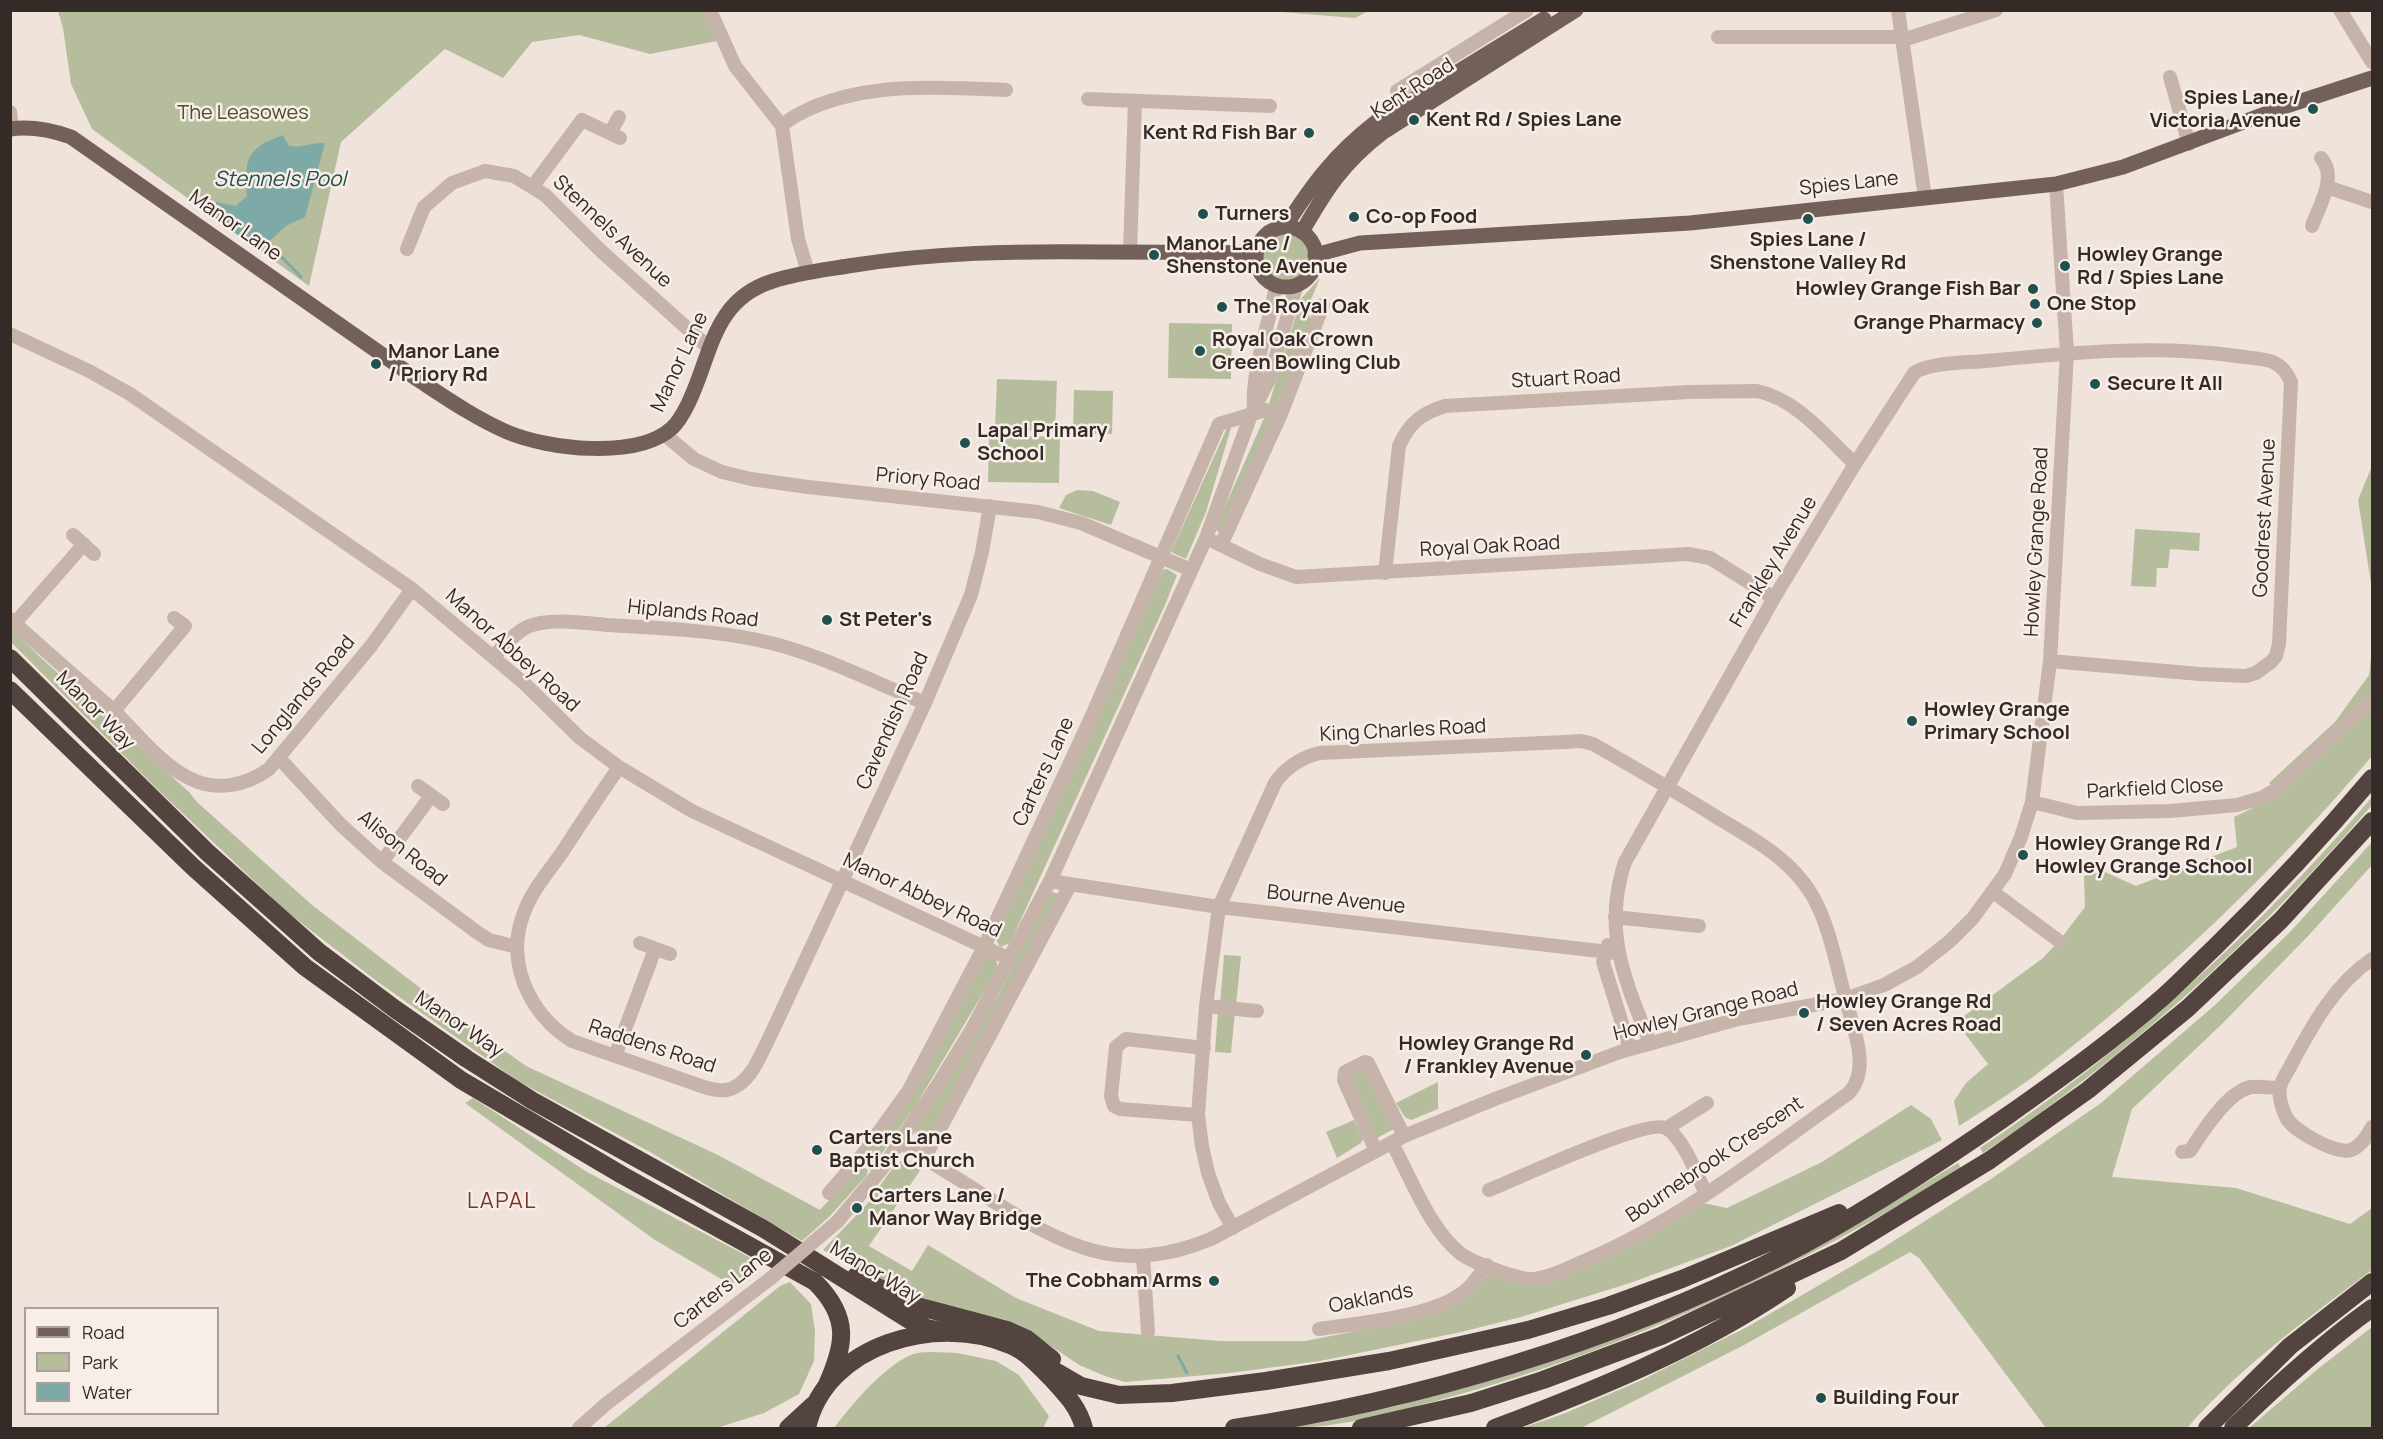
<!DOCTYPE html>
<html>
<head>
<meta charset="utf-8">
<style>
  body { margin:0 }
  #map { position:relative; width:2383px; height:1439px; overflow:hidden; background:#efe3db; font-family:Manrope,sans-serif }
  canvas { display:block }
  .frame { position:absolute; inset:0; border:12px solid #342a28; pointer-events:none }
  .legend { position:absolute; left:24px; top:1307px; width:195px; height:108px; box-sizing:border-box; background:#f7eee7; border:2px solid #a9a09b; margin:0; padding:8px 10px; list-style:none; font-size:18px; color:#342a28 }
  .legend li { display:flex; align-items:center; gap:12px; height:30px }
  .legend b { width:30px; border:2px solid #a9a09b }
</style>
</head>
<body>
<div id="map">
<canvas width="2383" height="1439"></canvas>
<div class="frame"></div>
<ul class="legend">
<li><b style="height:8px;background:#74605a"></b>Road</li>
<li><b style="height:16px;background:#b6bd9d"></b>Park</li>
<li><b style="height:16px;background:#7da9a6"></b>Water</li>
</ul>
</div>
<script>
const c = document.querySelector('canvas').getContext('2d');
c.lineJoin = 'round';
function fill(path, color) { c.fillStyle = color; c.fill(path, 'evenodd'); }
function stroke(path, color, width, dash) { c.strokeStyle = color; c.lineWidth = width; c.lineCap = dash ? 'butt' : 'round'; c.setLineDash(dash || []); c.stroke(path); }
function write(font, color, halo, rows, align = 'center') {
  c.font = font + ' Manrope,sans-serif'; c.lineWidth = 5; c.setLineDash([]); c.textBaseline = 'middle'; c.strokeStyle = halo; c.fillStyle = color; for (const [text, x, y, turn = 0] of rows) {
    c.save(); c.translate(x, y); c.rotate((+turn || 0) * Math.PI / 180); c.textAlign = isNaN(turn) ? turn : align; if (halo) c.strokeText(text, 0, 0); c.fillText(text, 0, 0); c.restore();
  }
}
fill(new Path2D(`
  M706,10l11,31 -67,13 -71,-19 -47,7 -29,36 -58,-29 -104,93 -32,144 -217,-157 -21,-45 -8,-56 -5,-17z
  M1270,11h98l-13,7z
  M1263 257a23 23 0 1 1 46 0a23 23 0 1 1-46 0Z
  M1320,278l-13,31 4,10 -32,90 -10,-5 32,-105z
  M1169,323l63,1 -1,55 -63,-1z
  M997,379l60,2 -2,51 -60,-3z
  M1074,390l39,1 -1,43 -39,-1z
  M1265,416l7,3 -50,116 -7,-6z
  M1227,428h4l-25,84 -20,47 -15,-7z
  M989,435l71,2 -1,46 -71,-1z
  M2372,466v124l-14,-90z
  M1077,490l16,1 27,11 -9,23 -52,-17 7,-13z
  M2135,529l65,4 -1,18 -29,-2 -2,19h-11l-1,19 -25,-1z
  M1167,569l10,6 -12,30 -155,338 -10,4 -5,-10 168,-367z
  M10,627l29,29 150,136 8,10 115,103 154,118 60,43 192,89 102,55 40,-45 8,5 -1,5 -38,42 -27,24 -152,-89 -132,-71 -140,-99 -91,-70 -130,-123 -146,-147z
  M2372,650v106c-98,116 -209,221 -330,314 -26,20 -55,38 -83,56l-5,-25 12,-18 22,-19 -32,-42 87,-64 16,-17 26,-34 -1,-31 19,-5 33,15 101,-39 -3,-30 48,-23 -13,-11 66,-61 34,-47z
  M2372,797v8c-117,136 -240,247 -389,348l-3,-5c147,-98 278,-217 392,-351z
  M2372,842v23l-63,70 -88,90 -89,84 -20,68 124,11 114,36 22,-16v62c-64,48 -132,97 -185,158h-141l-127,-170 -9,-6 -166,93 -163,83h-59l41,-14 79,-34 107,-54 132,-77 110,-70 110,-76 114,-98 75,-73z
  M1051,892l9,2 -133,251 -6,2c-7,-4 -6,-11 -5,-18l81,-132z
  M988,954l8,5 2,9 -82,137 -38,54 -8,-4 115,-199z
  M1224,955l17,1 -5,49 -16,-1z
  M1218,1011l17,1 -4,41 -16,-1z
  M1363,1068l4,2 27,59 -17,9 -28,-60z
  M1438,1082v27l-27,11 -6,-3 -9,-14z
  M473,1098l114,74 168,88v10l-15,12 -12,1 -73,-43 -190,-137z
  M1911,1105l20,14 11,21 -211,106 -101,37 -109,34 -60,15 -141,29 -90,12 -105,9 -20,-6 -26,-11 -37,-25 -36,-20 -53,-12 -48,-16 -82,-42 45,-47 26,-37 7,-5h9l11,8 -52,77 43,25 16,-26 88,53 83,33 121,10h85l87,-17 89,-41 11,-12 41,12 170,-80 24,5 95,-46z
  M1354,1120l9,19 -2,4 -24,15 -11,-26z
  M1958,1163l3,5c-162,100 -333,181 -518,231 -51,14 -103,29 -156,29l110,-22 142,-41 321,-143z
  M790,1282l21,22 4,27 -1,30 -15,33 -35,19 -47,15h-113l176,-142z
  M2372,1327v101h-123l70,-60z
  M957,1353l39,8 23,14 30,41 -6,12h-209c18,-24 49,-61 77,-73 12,-5 33,-2 46,-2z`), '#b6bd9d');
fill(new Path2D(`
  M283,135l6,11c13,2 23,-4 36,-3l-20,74 -19,9 -26,24 -44,-30v-18l20,4 11,-10c-3,-36 -1,-48 36,-61z`), '#7da9a6');
stroke(new Path2D(`
  M268,243l33,34
  M1178,1356l9,17`), '#7da9a6', 3);
stroke(new Path2D(`
  M710,10l25,56 47,60 16,113 10,33
  M1898,10l27,188
  M2340,10l32,52
  M1718,37h183
  M1903,40l93,-30
  M2170,77l19,67
  M1397,91l130,-81
  M1088,99l182,7
  M10,112l2,17
  M782,126c7,-8 17,-12 27,-17 61,-27 131,-22 197,-19
  M610,133l9,-16
  M533,186l49,-66 38,18
  M2327,187l45,15
  M2312,226c7,-20 26,-49 9,-68
  M407,249l17,-42 28,-24 33,-12 29,5 31,19 55,55 109,98
  M1130,251l5,-150
  M10,334l79,37 41,23 282,195 113,95 55,54 39,29 73,44 318,148
  M1254,408c-3,-36 16,-86 22,-123
  M664,434l30,25 28,13 29,7 57,8 230,25 43,11 110,47
  M73,535l21,19
  M1206,538l54,26 36,13 392,-23 22,4 64,40
  M1221,545l60,-131 42,-109
  M1385,573l14,-127c10,-23 23,-33 46,-40l244,-14 68,-1c40,8 70,47 98,73
  M10,619c34,31 69,61 103,91 24,23 48,55 78,69 26,13 56,6 78,-10l102,-123 41,-57
  M15,623l69,-79
  M493,657c10,-11 21,-23 34,-30 21,-10 59,-4 82,-2 50,3 100,5 149,15 58,12 113,41 167,63
  M114,711l71,-85 -11,-8
  M279,758l62,67 41,37 96,71 11,7 28,7
  M619,767c-19,28 -38,56 -56,84 -13,19 -30,38 -38,59 -21,50 3,103 47,131l135,47c6,1 13,3 19,2 25,-4 36,-39 46,-58l153,-329 46,-108 11,-43 8,-46
  M418,786l25,18
  M2032,802l45,11 93,-2 67,-6 24,-7 16,-9 90,-86
  M382,862l49,-66
  M1050,881l169,26 398,46
  M1993,892l66,49
  M1615,917l84,9
  M640,943l30,11
  M1608,945l-5,17 27,87
  M2372,959c-37,25 -59,65 -80,104 -3,7 -11,17 -12,25 -2,9 3,23 7,31 8,12 49,36 64,31 10,-4 17,-15 21,-23
  M1206,1006l51,5
  M1650,1043c-25,-63 -48,-112 -25,-181l149,-264 81,-134 59,-91c15,-11 53,-10 72,-12 82,-8 169,-17 251,-5 11,2 26,2 36,6 10,5 14,11 18,20l-12,262 -3,12 -5,6 -15,11 -10,3 -46,-2 -150,-13
  M615,1056l40,-107
  M1198,1115l-78,-6 -6,-3 -3,-10 5,-49 10,-8 78,9
  M1667,1128l40,-25
  M900,1142c28,19 57,36 85,54 79,50 133,81 226,43l193,-103 91,-37 125,-47 118,-33 107,-20 39,-14 33,-18 33,-26 23,-23 32,-44 16,-37 11,-35 18,-141 17,-308 -11,-169
  M1376,1151l-32,-71 1,-8 20,-10 3,1 36,73
  M2182,1152l8,-1c12,-19 38,-60 61,-64 9,-1 20,1 29,1
  M862,1155l47,-65 76,-145 105,-225 129,-296 47,-14 15,4
  M924,1159l146,-274
  M1489,1190c28,-11 157,-72 177,-62 17,9 32,49 40,66
  M829,1193l33,-38 19,15
  M837,1222l44,-52 56,-84 35,-57 78,-148 156,-343 46,-126 17,-32 28,-96
  M1233,1228l-14,-25 -11,-30 -6,-27 -4,-31 8,-109 13,-99 56,-124c11,-16 26,-25 44,-30l246,-11 16,-1 12,3c42,24 84,48 125,74 35,21 72,40 94,77 19,32 26,80 37,116 7,25 20,60 0,82 -84,59 -165,125 -260,166 -17,7 -36,18 -55,20 -15,1 -60,-16 -73,-25 -31,-24 -50,-76 -69,-111
  M1143,1257l5,75
  M1319,1329c40,-6 116,-12 147,-39 8,-6 14,-17 21,-25
  M579,1428l27,-24 165,-126`), '#c6b3a9', 14);
stroke(new Path2D(`
  M10,129c22,-3 41,1 61,8l346,242c29,19 58,39 90,53 40,17 130,28 165,-4 7,-6 12,-16 16,-24 24,-49 24,-104 85,-123 24,-8 50,-11 75,-15 88,-14 167,-15 256,-14 51,0 101,0 152,1
  M1285,227c28,-44 50,-73 91,-105l168,-103
  M1256 257a30 30 0 1 1 60 0a30 30 0 1 1-60 0Z
  M1302,232c24,-42 41,-69 80,-99l194,-123
  M1315,255l45,-12 330,-20 366,-39 67,-17 166,-62 83,-27`), '#74605a', 15);
stroke(new Path2D(`
  M10,658l197,194 112,100 76,57 72,50 66,42 231,128 145,91 18,8 24,5
  M10,690l183,177 112,100 156,113 161,95 193,107c36,36 30,63 11,105
  M856,1276l57,29 94,25 20,9 25,20
  M1031,1357l50,29 38,9 53,-2 94,-12 123,-20 139,-31 80,-24 74,-27 157,-66
  M788,1428l25,-23
  M807,1428c18,-84 131,-115 203,-83 17,7 29,21 42,34 14,15 27,29 32,49
  M1234,1428c183,-27 379,-86 544,-170 80,-41 156,-91 229,-142 54,-38 107,-76 156,-119 18,-16 35,-34 53,-51 55,-54 107,-110 156,-168
  M1361,1428l110,-25 72,-23 118,-44 180,-85 149,-91 98,-70 100,-82 93,-88 91,-99
  M1495,1428c100,-38 202,-79 292,-140
  M2207,1428l83,-82 82,-64
  M2233,1428c44,-43 89,-84 139,-120`), '#544440', 18);
stroke(new Path2D(`
  M771,1278l66,-56`), '#c6b3a9', 14);
for (const [x, y, r, color] of [
  [2313,109,6,"#21514f"],
  [1414,120,6,"#21514f"],
  [1309,133,6,"#21514f"],
  [1203,214,6,"#21514f"],
  [1354,217,6,"#21514f"],
  [1808,219,6,"#21514f"],
  [1154,255,6,"#21514f"],
  [2065,266,6,"#21514f"],
  [2033,289,6,"#21514f"],
  [2035,304,6,"#21514f"],
  [1222,307,6,"#21514f"],
  [2037,323,6,"#21514f"],
  [1200,351,6,"#21514f"],
  [376,364,6,"#21514f"],
  [2095,384,6,"#21514f"],
  [965,443,6,"#21514f"],
  [827,620,6,"#21514f"],
  [1912,721,6,"#21514f"],
  [2023,855,6,"#21514f"],
  [1804,1013,6,"#21514f"],
  [1586,1055,6,"#21514f"],
  [817,1150,6,"#21514f"],
  [857,1208,6,"#21514f"],
  [1214,1281,6,"#21514f"],
  [1821,1398,6,"#21514f"]
]) { const dot = new Path2D(); dot.arc(x, y, r, 0, 2 * Math.PI); c.fillStyle = color; c.fill(dot); stroke(dot, '#f7eee7', 2); }
write('20px', '#342a28', '#f7eee7', [
  ["Kent Road",1413,89,-33],
  ["Spies Lane",1849,184,-6],
  ["Manor Lane",235,226,35],
  ["Stennels Avenue",612,232,43],
  ["Manor Lane",680,362,-65],
  ["Stuart Road",1566,379,-3],
  ["Priory Road",928,480,5],
  ["Goodrest Avenue",2265,518,-87],
  ["Howley Grange Road",2037,542,-87],
  ["Royal Oak Road",1490,547,-3],
  ["Frankley Avenue",1774,562,-59],
  ["Hiplands Road",693,614,6],
  ["Manor Abbey Road",512,651,42],
  ["Longlands Road",304,695,-50],
  ["Manor Way",95,711,45],
  ["Cavendish Road",893,721,-66],
  ["King Charles Road",1403,731,-3],
  ["Carters Lane",1044,772,-65],
  ["Parkfield Close",2155,789,-3],
  ["Alison Road",402,849,39],
  ["Manor Abbey Road",922,896,25],
  ["Bourne Avenue",1336,900,6],
  ["Howley Grange Road",1706,1012,-14],
  ["Manor Way",459,1025,34],
  ["Raddens Road",652,1047,18],
  ["Bournebrook Crescent",1715,1160,-34],
  ["Manor Way",875,1273,31],
  ["Carters Lane",723,1289,-38],
  ["Oaklands",1371,1299,-11]
]);
write('bold 20px', '#342a28', '#f7eee7', [
  ["Spies Lane /",2301,98,"right"],
  ["Victoria Avenue",2301,121,"right"],
  ["Kent Rd / Spies Lane",1426,120],
  ["Kent Rd Fish Bar",1297,133,"right"],
  ["Turners",1215,214],
  ["Co-op Food",1366,217],
  ["Spies Lane /",1808,240,"center"],
  ["Shenstone Valley Rd",1808,263,"center"],
  ["Manor Lane /",1166,244],
  ["Shenstone Avenue",1166,267],
  ["Howley Grange",2077,255],
  ["Rd / Spies Lane",2077,278],
  ["Howley Grange Fish Bar",2021,289,"right"],
  ["One Stop",2047,304],
  ["The Royal Oak",1234,307],
  ["Grange Pharmacy",2025,323,"right"],
  ["Royal Oak Crown",1212,340],
  ["Green Bowling Club",1212,363],
  ["Manor Lane",388,352],
  ["/ Priory Rd",388,375],
  ["Secure It All",2107,384],
  ["Lapal Primary",977,431],
  ["School",977,454],
  ["St Peter's",839,620],
  ["Howley Grange",1924,710],
  ["Primary School",1924,733],
  ["Howley Grange Rd /",2035,844],
  ["Howley Grange School",2035,867],
  ["Howley Grange Rd",1816,1002],
  ["/ Seven Acres Road",1816,1025],
  ["Howley Grange Rd",1574,1044,"right"],
  ["/ Frankley Avenue",1574,1067,"right"],
  ["Carters Lane",829,1138],
  ["Baptist Church",829,1161],
  ["Carters Lane /",869,1196],
  ["Manor Way Bridge",869,1219],
  ["The Cobham Arms",1202,1281,"right"],
  ["Building Four",1833,1398]
], 'left');
write('20px', '#474f2e', '#f7eee7', [
  ["The Leasowes",243,113]
]);
write('italic 21px', '#21514f', '#f7eee7', [
  ["Stennels Pool",280,180]
]);
c.letterSpacing = '1.5px';
write('22px', '#7b3329', '#f7eee7', [
  ["LAPAL",502,1202]
]);
c.letterSpacing = '0px';
</script>
</body>
</html>
